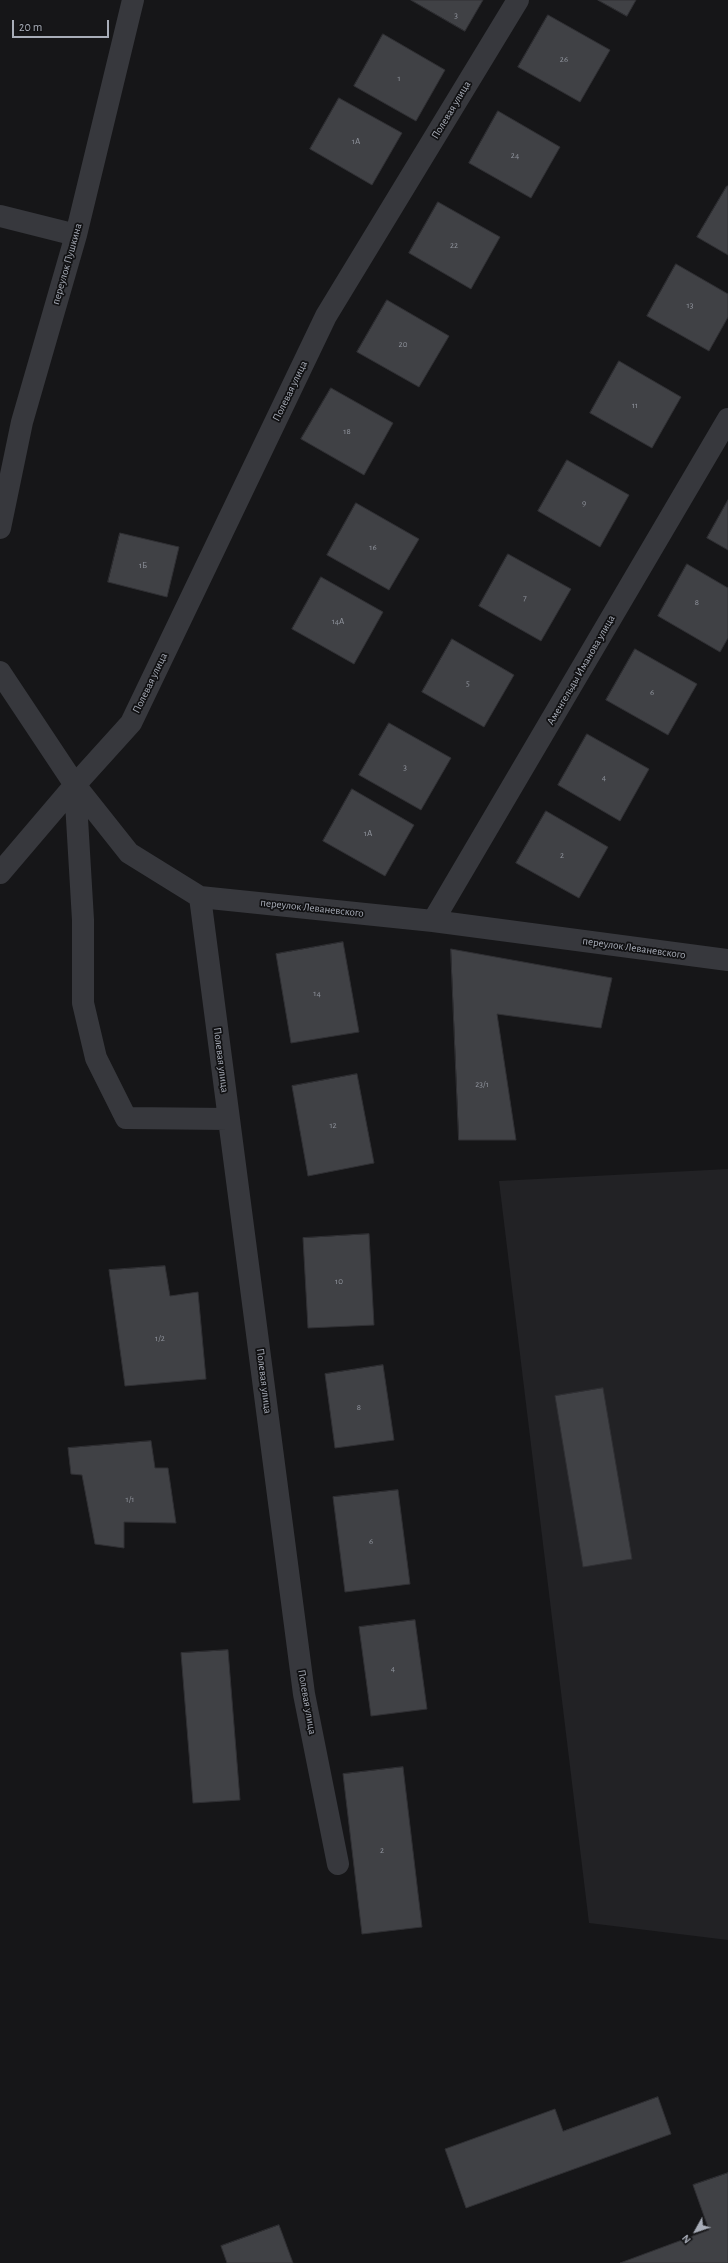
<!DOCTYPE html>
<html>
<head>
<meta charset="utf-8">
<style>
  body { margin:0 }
  #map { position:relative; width:728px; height:2263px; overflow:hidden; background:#161618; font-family:"Alegreya Sans",sans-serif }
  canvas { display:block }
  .north { position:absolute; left:676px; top:2211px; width:40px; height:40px; -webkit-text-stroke:3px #111113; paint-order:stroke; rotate:230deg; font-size:11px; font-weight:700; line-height:16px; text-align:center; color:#a8adb8 }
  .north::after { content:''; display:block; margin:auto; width:14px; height:18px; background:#a8adb8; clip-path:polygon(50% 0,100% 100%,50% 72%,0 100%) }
  .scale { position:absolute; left:12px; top:20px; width:97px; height:18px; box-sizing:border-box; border:2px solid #a8adb8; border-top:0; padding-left:5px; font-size:12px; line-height:14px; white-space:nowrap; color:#a8adb8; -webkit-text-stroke:3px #111113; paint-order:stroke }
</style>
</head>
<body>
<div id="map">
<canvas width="728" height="2263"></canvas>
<div class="north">N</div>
<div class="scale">20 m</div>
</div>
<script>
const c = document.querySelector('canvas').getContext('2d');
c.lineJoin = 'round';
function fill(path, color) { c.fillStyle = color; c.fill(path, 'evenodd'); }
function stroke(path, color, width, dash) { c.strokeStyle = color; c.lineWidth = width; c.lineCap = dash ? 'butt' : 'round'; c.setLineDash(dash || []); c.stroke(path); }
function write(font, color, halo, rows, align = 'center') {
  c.font = font + ' "Alegreya Sans",sans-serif'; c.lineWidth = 3.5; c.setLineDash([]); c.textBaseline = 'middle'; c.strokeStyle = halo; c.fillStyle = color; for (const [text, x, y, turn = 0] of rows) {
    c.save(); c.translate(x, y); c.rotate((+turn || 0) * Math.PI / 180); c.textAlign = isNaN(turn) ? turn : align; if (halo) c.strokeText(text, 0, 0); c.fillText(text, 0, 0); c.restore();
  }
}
fill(new Path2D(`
  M728,1169v771l-139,-17 -90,-742z`), '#222225');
const building = new Path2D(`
  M411,0h72l-18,31z
  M598,0h38l-9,16z
  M548,15l62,35 -30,52 -62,-35z
  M383,34l62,36 -29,51 -62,-35z
  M339,98l63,35 -30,52 -62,-36z
  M498,111l62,36 -29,51 -62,-35z
  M727,186h1v69l-31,-18z
  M438,202l62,35 -29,52 -62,-36z
  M676,264l52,30v23l-19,34 -62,-35z
  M387,300l62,36 -30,51 -62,-35z
  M619,361l62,36 -29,51 -62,-35z
  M331,388l62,35 -29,52 -63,-36z
  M567,460l62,35 -29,52 -62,-36z
  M728,500v50l-21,-12z
  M356,503l63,36 -30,51 -62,-35z
  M120,533l59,14 -12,50 -59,-15z
  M508,554l63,35 -30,52 -62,-35z
  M687,564l41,24v50l-8,14 -62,-36z
  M321,577l62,35 -29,52 -62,-35z
  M452,639l62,36 -30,52 -62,-35z
  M635,649l62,35 -29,51 -62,-35z
  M389,723l62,35 -30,52 -62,-35z
  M587,734l62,35 -29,52 -62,-36z
  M352,789l62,36 -29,51 -62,-35z
  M546,811l62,36 -29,51 -63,-35z
  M343,942l16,90 -68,11 -15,-89z
  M451,949l161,29 -11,50 -104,-14 19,126h-57z
  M357,1074l17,89 -66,13 -16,-90z
  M369,1234l5,91 -66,3 -5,-90z
  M165,1266l5,30 28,-4 8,87 -81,7 -16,-116z
  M383,1365l11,75 -59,8 -10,-74z
  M603,1388l29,171 -49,8 -28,-171z
  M151,1441l4,27h13l8,55 -52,-1v26l-29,-4 -13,-69 -11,-1 -3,-26z
  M398,1490l12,94 -65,8 -12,-95z
  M415,1620l12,89 -56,7 -12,-89z
  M228,1650l12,150 -47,3 -12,-150z
  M403,1767l19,160 -60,7 -19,-160z
  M658,2097l13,37 -205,74 -21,-59 110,-40 8,22z
  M728,2173v90h-108l89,-33 -16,-45z
  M279,2225l14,38h-66l-6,-17z`);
fill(building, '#404145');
stroke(building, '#303034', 1);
stroke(new Path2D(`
  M0,216l76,19
  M0,528l22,-106 54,-187 57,-235
  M0,672l75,113 54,68 71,44 233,24 295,39
  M75,785l8,135v83l13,55 30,60 103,1
  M0,873l75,-88 56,-62 195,-407 192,-316
  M200,897l104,797 34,170
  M433,921l295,-502`), '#37383d', 22);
write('9px', '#8e929b', null, [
  ["3",456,15],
  ["26",564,59],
  ["1",399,78],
  ["1А",356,141],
  ["24",515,155],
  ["22",454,245],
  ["13",690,305],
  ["20",403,344],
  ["11",635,405],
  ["18",347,431],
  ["9",584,503],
  ["16",373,547],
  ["1Б",143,565],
  ["7",525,598],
  ["8",697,602],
  ["14А",338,621],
  ["5",468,683],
  ["6",652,692],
  ["3",405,767],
  ["4",604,777],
  ["1А",368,833],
  ["2",562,855],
  ["14",317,993],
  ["23/1",482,1084],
  ["12",333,1125],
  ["10",339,1281],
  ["1/2",160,1338],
  ["8",359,1407],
  ["1/1",130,1499],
  ["6",371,1541],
  ["4",393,1668],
  ["2",382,1850]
]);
write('11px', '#a8adb8', '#111113', [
  ["Полевая улица",451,110,-59],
  ["переулок Пушкина",67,264,-74],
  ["Полевая улица",290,391,-64],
  ["Аменгельды Иманова улица",581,670,-60],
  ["Полевая улица",150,683,-64],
  ["переулок Леваневского",312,908,6],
  ["переулок Леваневского",634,948,8],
  ["Полевая улица",221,1060,83],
  ["Полевая улица",264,1381,83],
  ["Полевая улица",307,1702,80]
]);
</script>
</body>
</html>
